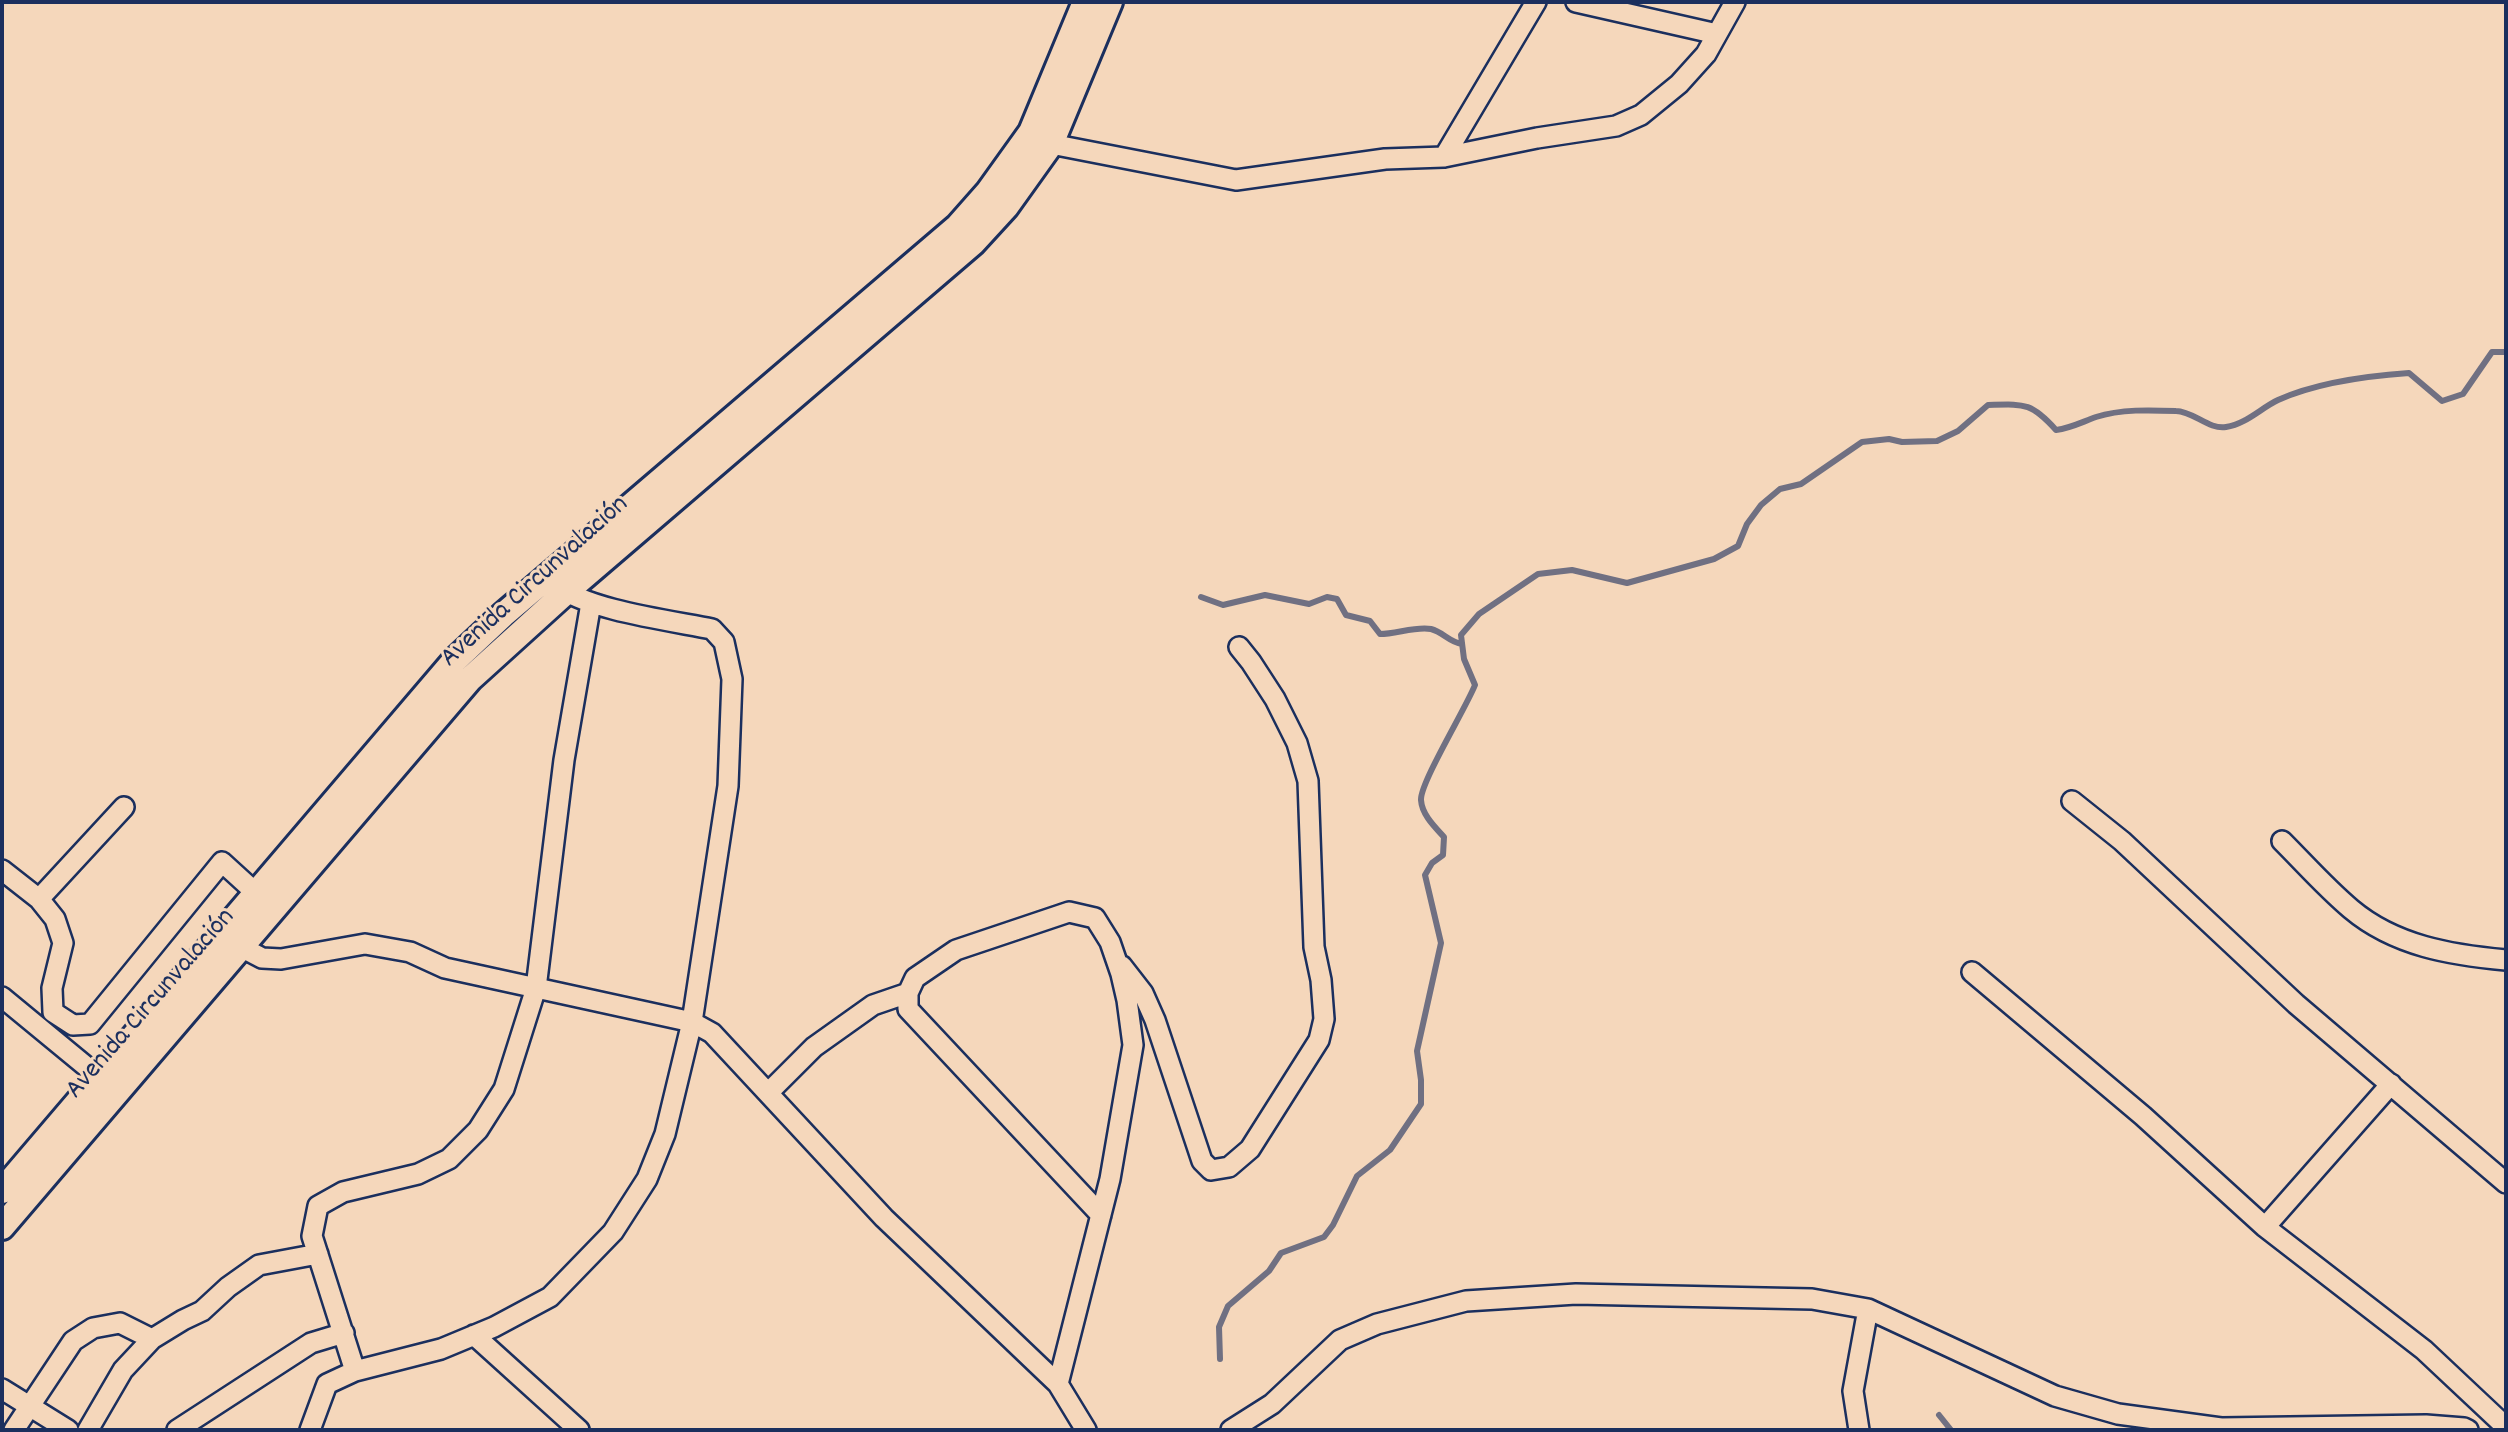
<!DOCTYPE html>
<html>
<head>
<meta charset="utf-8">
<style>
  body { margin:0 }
  #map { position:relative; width:2508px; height:1432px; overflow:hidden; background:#f5d7bb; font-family:Dekko,sans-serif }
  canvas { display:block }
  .frame { position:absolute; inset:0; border:4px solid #1b2f5e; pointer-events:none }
</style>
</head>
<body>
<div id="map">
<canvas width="2508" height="1432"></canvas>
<div class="frame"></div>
</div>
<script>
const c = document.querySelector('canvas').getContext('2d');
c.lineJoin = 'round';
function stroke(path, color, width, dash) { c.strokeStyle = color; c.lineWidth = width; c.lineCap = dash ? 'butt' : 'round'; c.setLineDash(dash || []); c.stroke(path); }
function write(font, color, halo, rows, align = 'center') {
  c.font = font + ' Dekko,sans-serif'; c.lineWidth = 6; c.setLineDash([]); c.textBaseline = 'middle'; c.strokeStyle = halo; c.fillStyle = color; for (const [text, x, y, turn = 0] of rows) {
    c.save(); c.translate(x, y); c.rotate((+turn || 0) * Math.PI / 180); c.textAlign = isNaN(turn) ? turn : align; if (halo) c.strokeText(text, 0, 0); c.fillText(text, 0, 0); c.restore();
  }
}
stroke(new Path2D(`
  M1201,597l22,8 42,-10 44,9 18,-7 10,2 9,16 24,6 10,13c16,0 36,-8 51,-5 12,3 18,13 31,15
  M1220,1359l-1,-32 9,-21 41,-35 12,-18 43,-16 9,-12 24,-49 33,-26 31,-46v-24l-4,-29 24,-108 -16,-68 7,-12 11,-8 1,-18c-9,-10 -22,-22 -23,-37 -1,-17 45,-92 54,-115l-11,-26 -3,-24 18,-21 59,-40 34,-4 55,13 87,-24 24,-13 9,-22 14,-19 19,-16 21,-5 61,-42 27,-3 13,3 35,-1 21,-10 30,-26c36,-1 43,-3 68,25 15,-2 26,-8 40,-13 25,-8 54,-7 80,-6 17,0 33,19 50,16 20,-3 35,-19 52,-27 40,-18 88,-24 131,-27l33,28 21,-7 29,-42h14
  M1939,1415l12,15`), '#707082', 6);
const minor = new Path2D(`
  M1576,2l141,32
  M1051,144l185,36 149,-21 59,-2 93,-19 79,-12 25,-11 38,-31 27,-30 29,-52
  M1444,157l92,-155
  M2072,801l50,40 174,163 210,179
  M2282,841c22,22 44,47 69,68 44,37 100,46 155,51
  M2,870l37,29 16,20 8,24 -11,45 1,24 20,13 17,-1 132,-162 34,31
  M39,899l85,-92
  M241,947l21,11 19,1 84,-15 45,8 35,16 247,54 20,11 172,185 174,166 28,46
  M1122,966l21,27 12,27 47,141 9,9 18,-3 21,-18 69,-109 5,-21 -3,-39 -7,-33 -6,-166 -11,-38 -22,-44 -24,-37 -12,-15
  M1972,972l171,144 122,111 159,123 82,77
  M2,997l97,80
  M768,1093l46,-46 59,-42 35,-12
  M2265,1227l126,-143
  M474,1335l105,95
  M355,1371l-43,-135 6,-30 25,-14 75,-18 31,-15 29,-29 26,-41 32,-101 28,-228 27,-157
  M1058,1384l52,-205 23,-134 -6,-45 -6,-26 -11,-32 -15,-24 -26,-6 -113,38 -41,28 -7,15v16l193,206
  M2,1389l66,41
  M14,1430l59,-89 20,-13 27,-5 32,16
  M88,1430l35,-60 29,-31 31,-19 19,-9 26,-24 31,-22 59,-11
  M177,1430l134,-87 33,-10
  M310,1430l17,-46 28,-13 86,-22 53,-22 56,-30 63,-65 34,-53 18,-45 27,-112 36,-236 4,-107 -8,-37 -12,-13c-39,-8 -127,-19 -155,-44
  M1231,1430l41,-26 68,-64 37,-16 89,-23 110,-7 236,5 56,10 187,87 63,18 103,14 205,-3 38,3 4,2
  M1859,1430l-6,-39 15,-82`);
const major = new Path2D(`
  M2,1191l452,-530 49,-46 455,-389 30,-34 43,-60 54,-130
  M2,1227l468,-548 96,-87 407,-349 33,-36 45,-63 59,-142`);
stroke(minor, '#1b2f5e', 24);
stroke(major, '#1b2f5e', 30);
stroke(minor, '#f5d7bb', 19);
stroke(major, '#f5d7bb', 24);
write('28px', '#1b2f5e', '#f5d7bb', [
  ["Avenida Circunvalación",536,583,-42],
  ["Avenida Circunvalación",152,1005,-49]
]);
</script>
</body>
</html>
